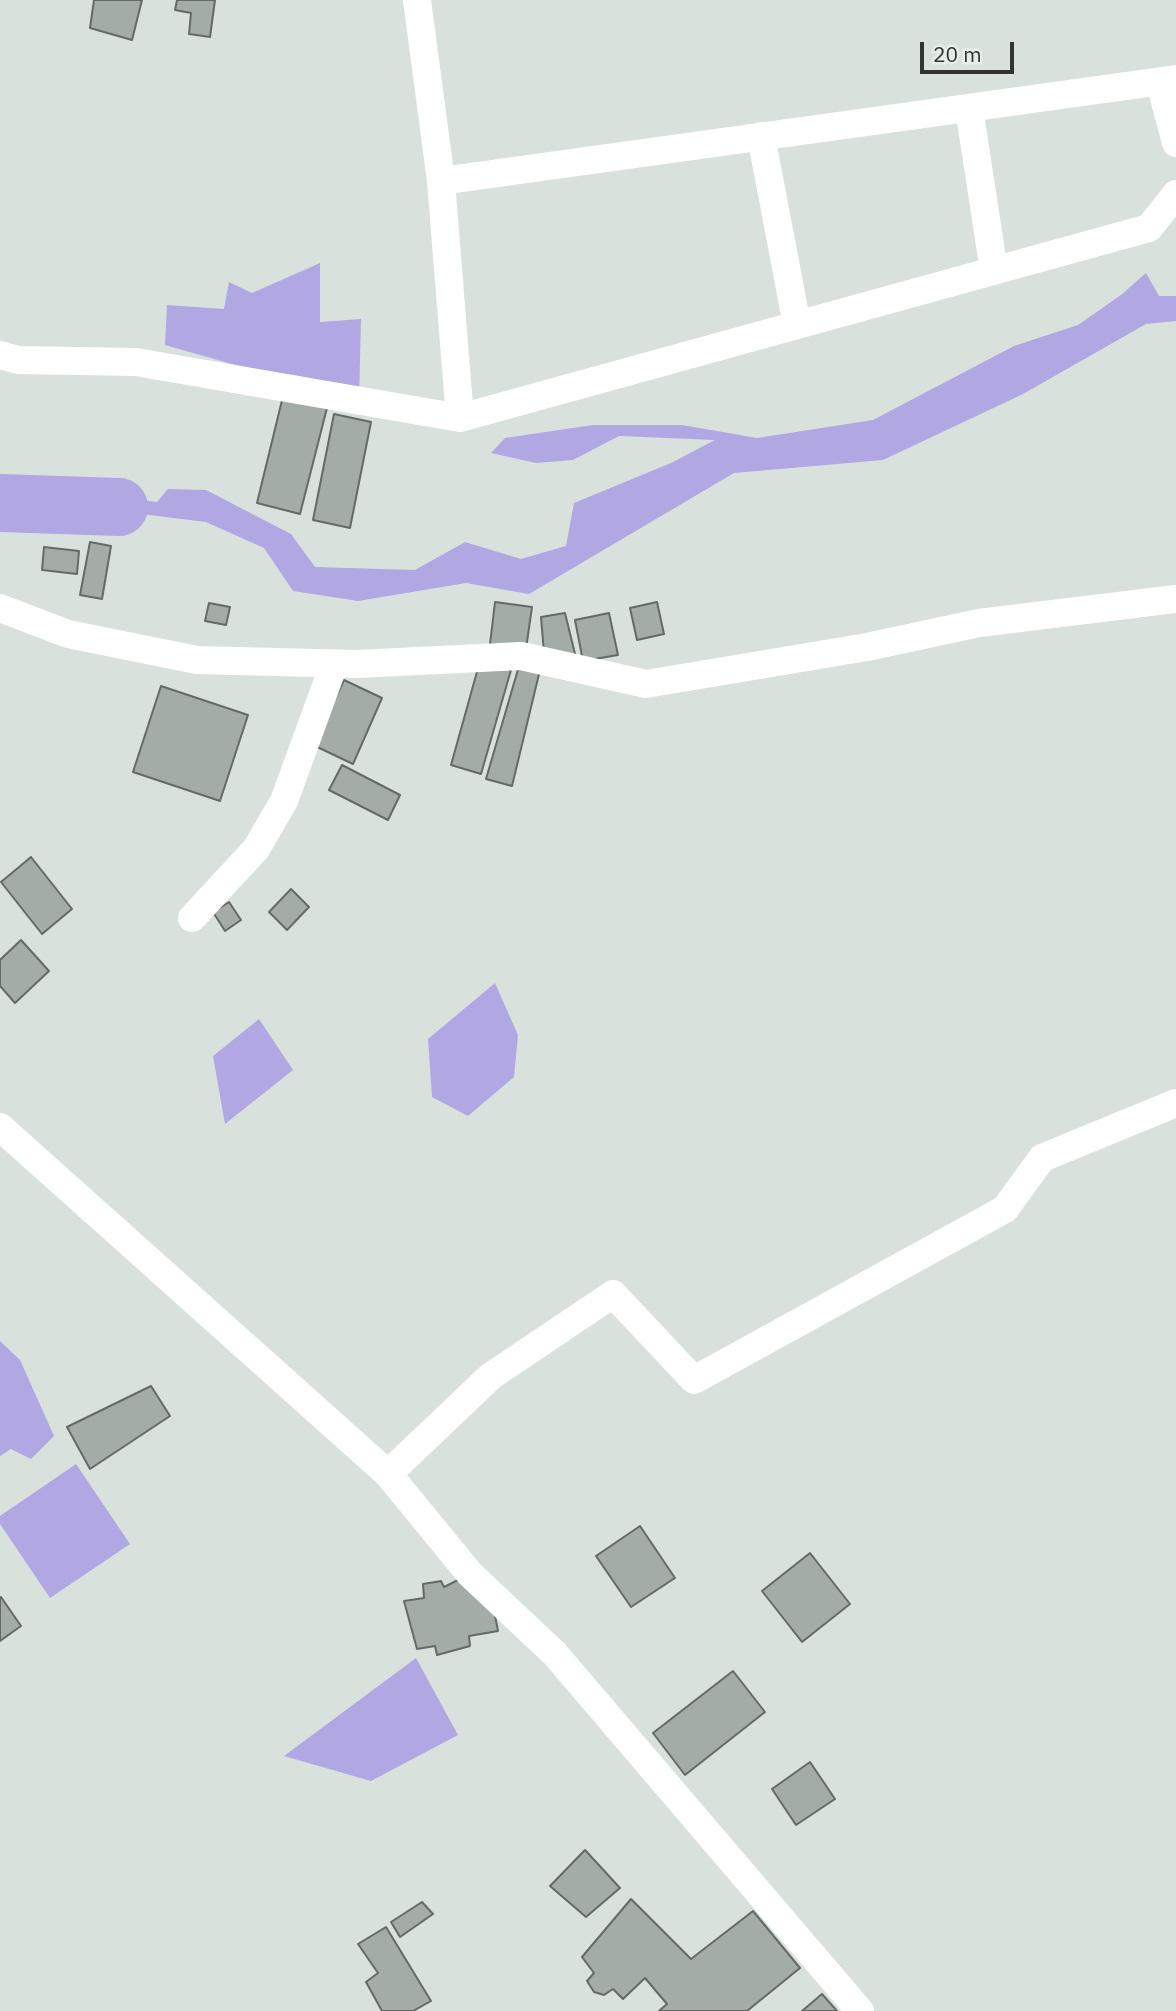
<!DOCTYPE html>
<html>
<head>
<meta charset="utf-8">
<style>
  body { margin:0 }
  #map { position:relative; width:1176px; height:2011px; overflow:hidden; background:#d9e1dd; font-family:"IBM Plex Sans",sans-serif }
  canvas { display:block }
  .scale { position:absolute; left:920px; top:42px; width:94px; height:32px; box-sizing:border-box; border:4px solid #313432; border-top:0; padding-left:9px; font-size:21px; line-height:24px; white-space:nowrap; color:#313432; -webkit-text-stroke:5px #e6eeea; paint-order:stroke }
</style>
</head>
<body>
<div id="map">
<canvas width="1176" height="2011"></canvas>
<div class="scale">20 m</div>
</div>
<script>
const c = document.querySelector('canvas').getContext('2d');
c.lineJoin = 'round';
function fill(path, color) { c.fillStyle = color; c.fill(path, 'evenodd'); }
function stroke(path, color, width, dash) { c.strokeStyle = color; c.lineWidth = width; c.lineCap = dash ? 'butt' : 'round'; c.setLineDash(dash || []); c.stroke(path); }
fill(new Path2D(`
  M320,263v59l41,-3 -2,81 -194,-55 2,-40 57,4 5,-27 23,11z
  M1146,273l13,23h17v25l-30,3 -123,70 -140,66 -149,13 -205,121 -63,-11 -108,18 -65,-10 -29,-43 -58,-26 -81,-10 -98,18 -27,-8v-20l25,7 58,-16 74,9 11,-13 38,1 85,44 24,33 100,3 50,-28 56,17 45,-13 8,-43 97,-40 44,-23 -96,-4 -46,24 -37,3 -45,-10 14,-15 88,-13h89l75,13 116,-18 141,-74 64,-21 43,-30z
  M495,983l23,52 -4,42 -46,39 -36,-19 -4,-58z
  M259,1019l34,51 -68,54 -12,-68z
  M0,1341l20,19 34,76 -23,23 -20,-10 -11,7z
  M76,1464l54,80 -80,54 -50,-74v-8z
  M416,1658l42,77 -87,46 -87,-25z`), '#b1a7e2');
stroke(new Path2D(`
  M0,503l119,4`), '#b1a7e2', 58);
const building = new Path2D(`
  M94,0h48l-10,40 -42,-12z
  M177,0h38l-5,37 -21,-3 2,-21 -16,-3z
  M284,392l44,12 -28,110 -43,-11z
  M334,414l37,8 -21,106 -37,-8z
  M90,542l21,4 -9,53 -22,-4z
  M44,547l35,4 -2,23 -35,-4z
  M495,602l37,5 -6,42 -36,-5z
  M657,602l7,32 -27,6 -7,-32z
  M209,603l21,4 -4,18 -21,-4z
  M565,613l12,49 -33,-9 -3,-36z
  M609,613l9,42 -35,6 -8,-41z
  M480,661l31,9 -30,104 -30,-9z
  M519,666l21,4 -28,116 -26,-7z
  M344,680l38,18 -29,66 -40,-19z
  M161,686l87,29 -28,86 -87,-29z
  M342,765l58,30 -12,25 -59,-30z
  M31,857l41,52 -30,25 -41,-52z
  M291,889l18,18 -22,23 -18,-18z
  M229,902l12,18 -16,11 -12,-19z
  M21,940l28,31 -34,32 -15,-17v-26z
  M151,1386l19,30 -80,53 -23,-42z
  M640,1526l35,52 -44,29 -35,-51z
  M810,1553l40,51 -48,38 -40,-51z
  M462,1578l31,27 5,26 -29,5 1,10 -33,9 -2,-9 -18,3 -13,-48 20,-3 -1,-14 18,-3 3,6z
  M1,1597l20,29 -21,15v-43z
  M733,1671l32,41 -80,63 -32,-42z
  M810,1762l25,37 -39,26 -24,-36z
  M585,1850l35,38 -34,29 -36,-31z
  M631,1899l60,60 62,-48 47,57 -53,43h-88l8,-7 -22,-26 -22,21 -10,-10 -9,6 -10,-3 -7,-11 7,-8 -12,-16z
  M422,1902l11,12 -33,23 -9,-15z
  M386,1927l45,74 -18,10h-31l-16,-29 12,-9 -20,-29z
  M822,1994l15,17h-35z`);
fill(building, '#a4aca8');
stroke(building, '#646b67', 2);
stroke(new Path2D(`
  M417,0l24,181 19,237
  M1160,82l16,61
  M969,108l25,163
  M761,136l36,189
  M441,181l735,-102
  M0,355l18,5 118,2 324,56 689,-190 27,-34
  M0,608l68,26 129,26 160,4 164,-8 125,28 221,-37 112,-24 197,-24
  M192,918l64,-69 28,-48 50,-137
  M0,1127l388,347 82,100 85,80 305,357
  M388,1474l103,-98 122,-82 81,86 311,-171 37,-51 134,-55`), '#fff', 28);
</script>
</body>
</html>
